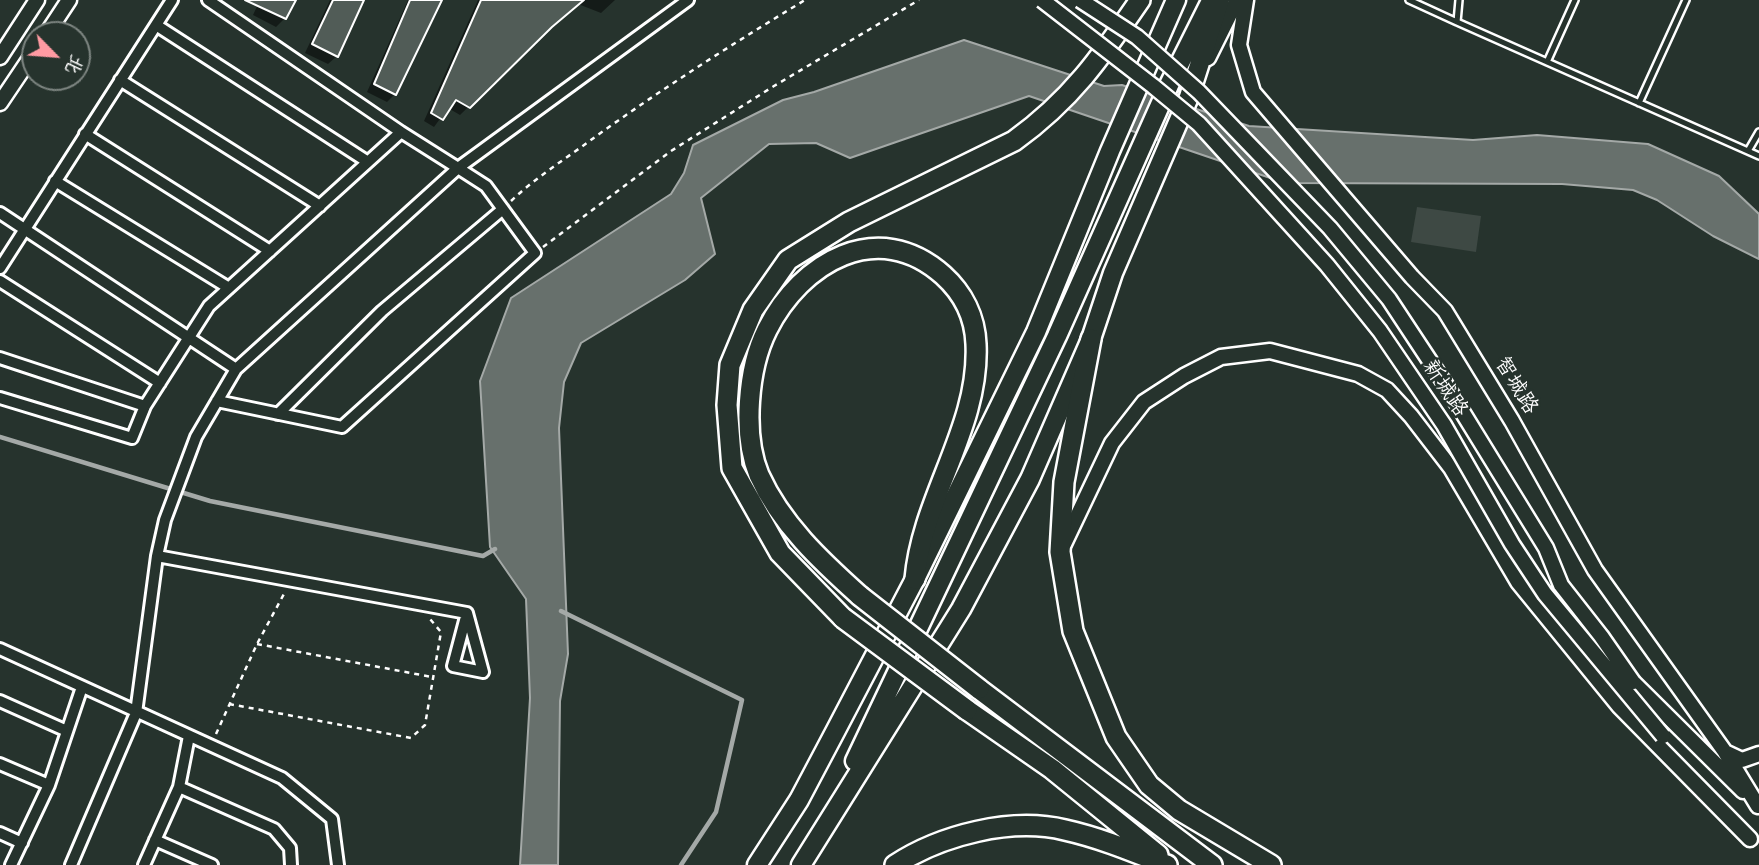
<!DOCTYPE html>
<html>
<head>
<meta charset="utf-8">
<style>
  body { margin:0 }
  #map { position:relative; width:1759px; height:865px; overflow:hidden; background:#26332d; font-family:"Architects Daughter","LXGW WenKai TC",sans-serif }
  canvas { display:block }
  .north { position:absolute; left:21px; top:21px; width:70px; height:70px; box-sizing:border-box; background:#26332d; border:2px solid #7d8581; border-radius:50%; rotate:115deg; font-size:19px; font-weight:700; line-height:28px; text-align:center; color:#fff }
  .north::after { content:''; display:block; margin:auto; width:24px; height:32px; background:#ff9aa2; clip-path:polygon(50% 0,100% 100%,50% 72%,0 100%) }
</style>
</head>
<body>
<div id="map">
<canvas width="1759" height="865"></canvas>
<div class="north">北</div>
</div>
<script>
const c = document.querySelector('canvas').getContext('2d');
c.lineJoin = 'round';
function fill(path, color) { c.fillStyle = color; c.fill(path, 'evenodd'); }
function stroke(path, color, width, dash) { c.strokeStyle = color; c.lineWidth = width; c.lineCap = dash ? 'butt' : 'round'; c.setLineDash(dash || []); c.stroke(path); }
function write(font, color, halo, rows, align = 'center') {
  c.font = font + ' "Architects Daughter","LXGW WenKai TC",sans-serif'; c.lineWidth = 5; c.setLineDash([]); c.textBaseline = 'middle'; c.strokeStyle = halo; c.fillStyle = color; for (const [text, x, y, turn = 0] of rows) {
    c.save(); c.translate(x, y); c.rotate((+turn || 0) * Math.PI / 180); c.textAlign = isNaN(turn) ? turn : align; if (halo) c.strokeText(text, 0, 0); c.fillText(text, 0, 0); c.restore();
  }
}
fill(new Path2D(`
  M1417,207l64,9 -5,36 -65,-10z`), '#3e4944');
const water = new Path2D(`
  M964,40l140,46 18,-1 127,41 224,14 64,-5 111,9 71,32 40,38v45l-46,-23 -56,-36 -24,-10 -71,-6 -277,-1 -256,-87 -179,62 -34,-15 -47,1 -68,54 14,56 -30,26 -104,63 -17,39 -5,46 9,226 -8,47 -2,164h-38l10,-167 -4,-99 -36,-52 -10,-166 31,-83 160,-104 13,-21 9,-28 90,-45 31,-8z`);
fill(water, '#67706c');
stroke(water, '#a4a9a7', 2);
fill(new Path2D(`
  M260,0h34l-9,18 -9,9 -23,-12z
  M330,0h32l-25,56 -9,8 -23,-11z
  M408,0h32l-45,94 -8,8 -20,-10z
  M478,0h-1h138l-14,13 -23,-9 -36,31 -82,80 -12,-7 -14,19 -10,-6z`), '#0007');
stroke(new Path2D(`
  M0,437l210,64 273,55 12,-7
  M561,611l181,89 -26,112 -35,53`), '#a4a9a7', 4.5);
const building = new Path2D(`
  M245,0h51l-10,19z
  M333,0h31l-26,57 -26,-13z
  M410,0h32l-46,95 -22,-11z
  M481,0h103l-32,27 -82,81 -14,-8 -13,20 -12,-7z`);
fill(building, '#515c57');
stroke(building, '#fff', 2);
const service = new Path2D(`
  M1409,0l48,22
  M1459,0l-2,22 302,134
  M1547,62l28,-62
  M1639,103l47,-103
  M1748,151l11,-19`);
const minor = new Path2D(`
  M208,0l193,132 57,36 230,-168
  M156,25l212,137
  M120,80l200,126
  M85,134l185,117
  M55,181l174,107
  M0,213l236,156
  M0,268l172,-268
  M0,281l160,102
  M0,358l145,48
  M0,398l132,40 13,-32 64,-100 192,-174
  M278,414l104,-103 121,-102
  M157,556l310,57 -14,53 30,6 -16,-59
  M0,649l282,129 50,41 6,46
  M0,701l67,30
  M0,764l49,21
  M179,787l95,42 16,19 1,17
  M0,833l22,10
  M155,840l57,25
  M11,865l38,-80 33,-98
  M71,865l65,-152 21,-157 8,-36 31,-83 40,-68 222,-201 28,18 49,67 -193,174 -125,-26
  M144,865l35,-78 10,-51`);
const tertiary = new Path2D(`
  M1246,0l-7,45 14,47 159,185 33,34 67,110 83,149 130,182 33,54
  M46,35l23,-35
  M0,57l37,-57
  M1208,58l29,-58
  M0,103l35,-52
  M1064,544l48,-101 32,-41 40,-26 37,-19 49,-6 88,23 29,16 24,26 40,52 67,114 101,124 131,133
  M1633,682l110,109
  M1725,752l17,8 17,-6`);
const primary = new Path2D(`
  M855,761l202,-425 112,-251 41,-82
  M757,865l42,-65 37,-70 79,-151 121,-247 74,-181 66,-151
  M801,865l160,-256 69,-130 61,-140 22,-66 76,-176 31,-97`);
const motorway = new Path2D(`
  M1091,339l-27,143 -4,70 13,79 43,106 33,48 30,25 92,55
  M860,596c-39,-35 -79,-72 -101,-121 -17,-41 -11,-107 8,-145 34,-68 111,-113 176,-55 20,18 32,42 33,69 4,83 -54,153 -61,235
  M843,618l-63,-65 -48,-85 -5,-63 3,-40 23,-55 35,-50 61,-38 165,-81c57,-41 87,-84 126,-141
  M979,689l233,176
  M967,710l85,59 106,86
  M895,865c46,-30 116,-48 170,-35 36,8 69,22 102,35`);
stroke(service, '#fff', 10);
stroke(minor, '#fff', 16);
stroke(tertiary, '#fff', 19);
stroke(primary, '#fff', 23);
stroke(motorway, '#fff', 24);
stroke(new Path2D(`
  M511,201c25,-24 56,-43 84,-64 68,-49 139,-94 210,-137
  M543,247l128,-96 103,-65 145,-86
  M257,644l175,33
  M229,704l182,34 14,-13 16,-93 -11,-13
  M216,734l41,-90 28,-52`), '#fff', 2.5, [5, 5]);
stroke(service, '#26332d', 5);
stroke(minor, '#26332d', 10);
stroke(tertiary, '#26332d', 14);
stroke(primary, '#26332d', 18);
stroke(motorway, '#26332d', 19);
const tertiaryBridge = new Path2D(`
  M1042,0l111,86 46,38 128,141 53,66 64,94 68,119 33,50 118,142
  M1080,0l57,37 62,55 131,136 59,71 58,88 99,161 15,37 40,51 32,46`);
const motorwayBridge = new Path2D(`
  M860,596l119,93
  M843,618l124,92`);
stroke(tertiaryBridge, '#fff', 19, []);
stroke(motorwayBridge, '#fff', 24, []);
stroke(tertiaryBridge, '#26332d', 14);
stroke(motorwayBridge, '#26332d', 19);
write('21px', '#fff', '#26332d', [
  ["智城路",1515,386,59],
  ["新城路",1444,389,56]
]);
</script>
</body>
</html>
